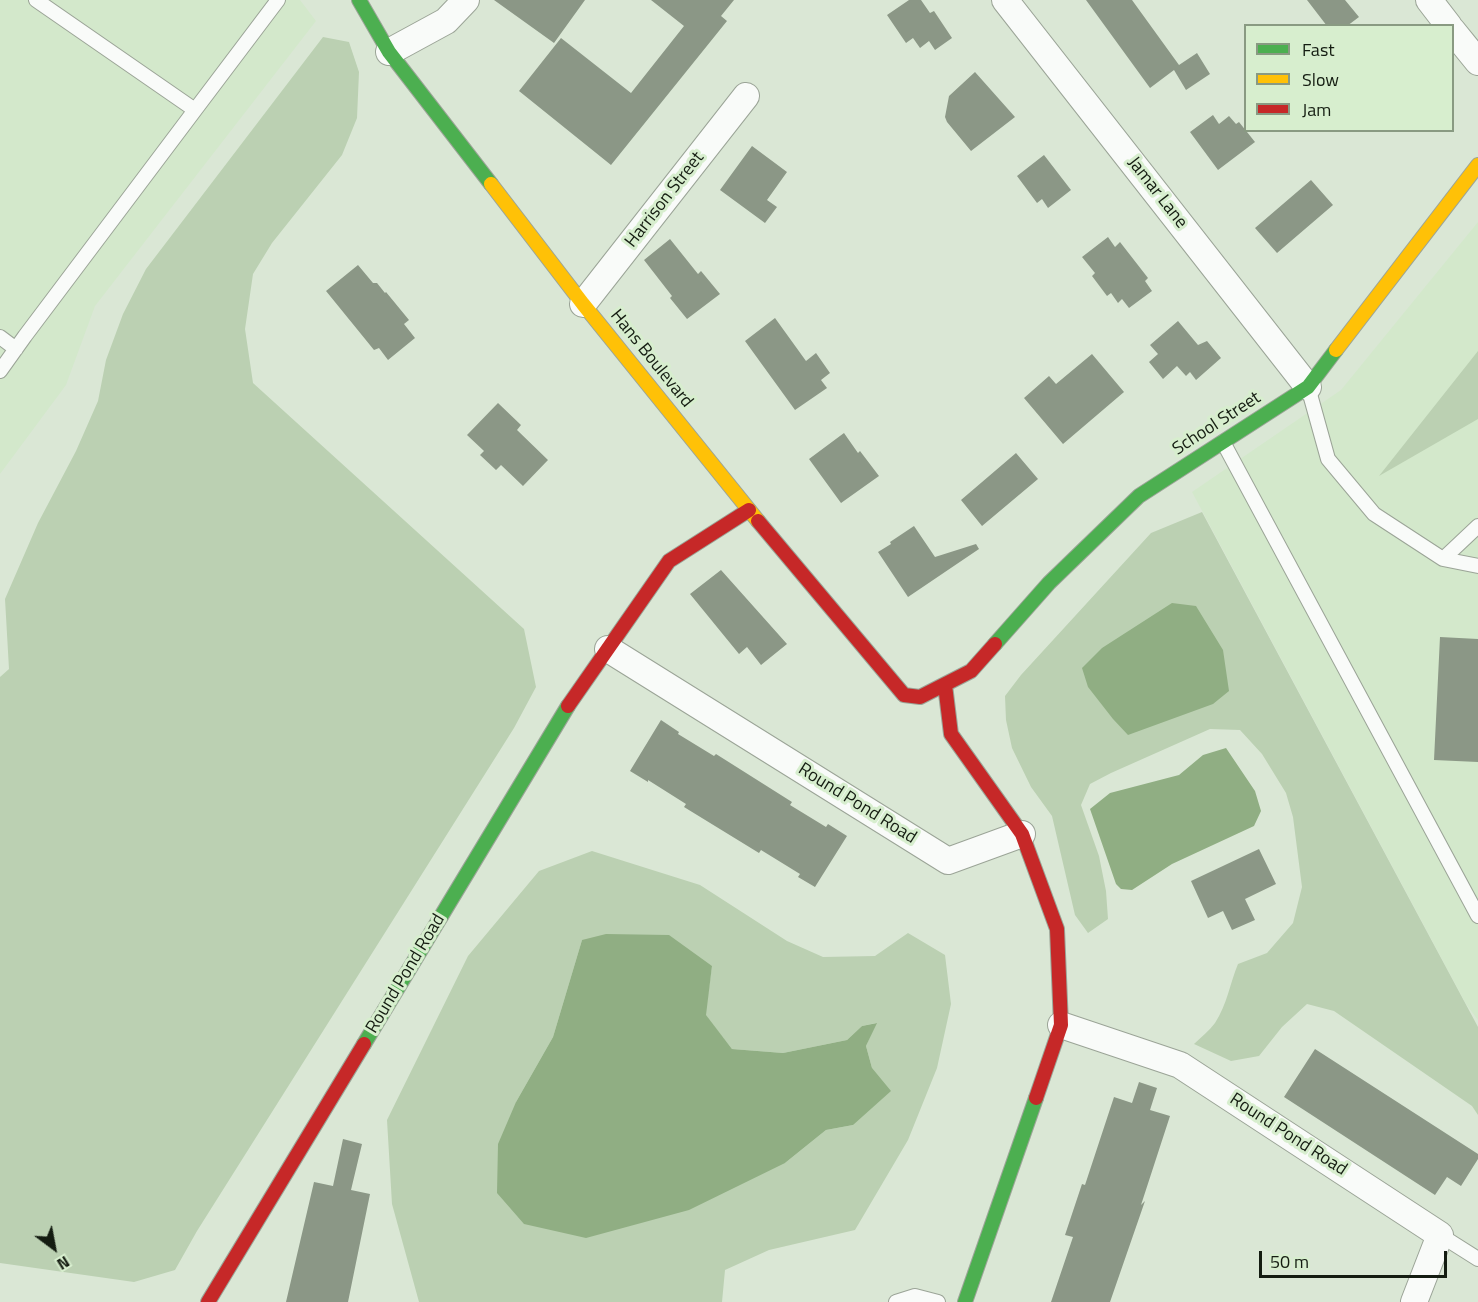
<!DOCTYPE html>
<html>
<head>
<meta charset="utf-8">
<style>
  body { margin:0 }
  #map { position:relative; width:1478px; height:1302px; overflow:hidden; background:#dae7d5; font-family:"Titillium Web",sans-serif }
  canvas { display:block }
  .legend { position:absolute; left:1244px; top:24px; width:210px; height:108px; box-sizing:border-box; background:#d7eece; border:2px solid #899a82; margin:0; padding:8px 10px; list-style:none; font-size:18px; color:#141c11 }
  .legend li { display:flex; align-items:center; gap:12px; height:30px }
  .legend b { width:30px; border:2px solid #899a82 }
  .north { position:absolute; left:24px; top:1218px; width:60px; height:60px; -webkit-text-stroke:4px #d7eece; paint-order:stroke; rotate:148deg; font-size:16px; font-weight:700; line-height:24px; text-align:center; color:#141c11 }
  .north::after { content:''; display:block; margin:auto; width:21px; height:27px; background:#141c11; clip-path:polygon(50% 0,100% 100%,50% 72%,0 100%) }
  .scale { position:absolute; left:1259px; top:1251px; width:188px; height:27px; box-sizing:border-box; border:3px solid #141c11; border-top:0; padding-left:8px; font-size:18px; line-height:21px; white-space:nowrap; color:#141c11; -webkit-text-stroke:4px #d7eece; paint-order:stroke }
</style>
</head>
<body>
<div id="map">
<canvas width="1478" height="1302"></canvas>
<ul class="legend">
<li><b style="height:8px;background:#4caf50"></b>Fast</li>
<li><b style="height:8px;background:#ffc107"></b>Slow</li>
<li><b style="height:8px;background:#c62828"></b>Jam</li>
</ul>
<div class="north">N</div>
<div class="scale">50 m</div>
</div>
<script>
const c = document.querySelector('canvas').getContext('2d');
c.lineJoin = 'round';
function fill(path, color) { c.fillStyle = color; c.fill(path, 'evenodd'); }
function stroke(path, color, width, dash) { c.strokeStyle = color; c.lineWidth = width; c.lineCap = dash ? 'butt' : 'round'; c.setLineDash(dash || []); c.stroke(path); }
function write(font, color, halo, rows, align = 'center') {
  c.font = font + ' "Titillium Web",sans-serif'; c.lineWidth = 6; c.setLineDash([]); c.textBaseline = 'middle'; c.strokeStyle = halo; c.fillStyle = color; for (const [text, x, y, turn = 0] of rows) {
    c.save(); c.translate(x, y); c.rotate((+turn || 0) * Math.PI / 180); c.textAlign = isNaN(turn) ? turn : align; if (halo) c.strokeText(text, 0, 0); c.fillText(text, 0, 0); c.restore();
  }
}
fill(new Path2D(`
  M0,0h300l16,21 -221,285 -29,79 -66,89z
  M1478,222v798l-12,-16 -274,-512 149,-102z`), '#d3e8cb');
fill(new Path2D(`
  M323,37l26,5 10,30 -2,46 -15,37 -70,88 -19,31 -8,55 8,54 271,246 12,58 -22,41 -317,503 -22,39 -41,12 -134,-19v-586l9,-8 -4,-70 33,-76 38,-72 22,-50 8,-41 17,-46 23,-45z
  M1478,351v68l-99,57z
  M1202,512l276,515v88l-6,-9 -138,-95 -27,-7 -25,23 -23,29 -28,5 -37,-17c7,-7 15,-13 21,-21 12,-18 15,-40 23,-59l29,-11 26,-30 9,-36 -9,-70 -7,-24 -24,-39 -22,-24 -30,-1 -99,44 -21,11 -9,21 18,51 7,35 2,28 -20,14 -13,-18 -23,-99 -21,-29 -19,-39 -6,-28 -1,-24 16,-21 130,-142z
  M592,851l108,34 87,56 36,16 52,-1 33,-23 37,22 6,49 -14,64 -29,72 -53,90 -86,20 -44,20 -3,32h-303l-27,-98 -5,-84 81,-164 71,-85zM582,940l130,26 -7,49 27,34 51,4 64,-13 15,-14 14,-3 -10,23 6,22 -19,57 -27,5 -41,33 -269,-61 37,-65z`), '#bbd0b2');
fill(new Path2D(`
  M1172,603l24,3 27,44 6,41 -16,13 -85,31 -15,-16 -25,-32 -6,-19 20,-20z
  M1226,748l29,43 6,20 -7,15 -82,38 -40,26 -11,-1 -5,-5 -26,-75 20,-16 69,-18 24,-20z
  M606,934l63,1 43,31 -6,49 26,34 51,4 64,-13 15,-14 15,-3 -11,23 6,22 19,23 -38,34 -27,5 -41,33 -96,47 -103,28 -62,-14 -27,-31 1,-49 18,-42 37,-65 29,-97z`), '#90ae83');
fill(new Path2D(`
  M494,0h91l-31,43z
  M651,0h83l-13,16 6,5 -116,144 -92,-74 42,-53 70,55 53,-67z
  M909,0h12l9,13 4,-2 18,27 -17,12 -6,-9 -9,7 -7,-10 -7,5 -19,-28z
  M1086,0h46l47,65 18,-12 13,21 -24,16 -12,-20 -24,18z
  M1307,0h38l14,17 -12,9h-20z
  M975,72l40,45 -44,34 -24,-29 -2,-5 4,-21z
  M1213,115l6,9 10,-8 7,8 3,-2 16,20 -37,28 -28,-38z
  M752,146l35,26 -20,28 10,7 -12,16 -45,-33z
  M1044,155l27,35 -23,18 -6,-9 -5,4 -20,-27z
  M1311,180l22,25 -56,48 -22,-25z
  M1108,237l7,10 5,-5 28,36 -3,3 7,10 -23,17 -7,-9 -4,4 -7,-10 -4,3 -15,-20 3,-3 -13,-16z
  M670,239l28,35 3,-3 19,23 -33,25 -17,-21 2,-2 -28,-36z
  M358,265l15,18h4l8,10 1,-1 23,28 -5,4 11,14 -27,22 -9,-12 -5,2 -48,-59z
  M775,318l31,43 10,-8 14,20 -9,7 6,8 -32,22 -50,-69z
  M1178,321l20,24 9,-4 14,17 -25,22 -6,-8 -4,4 -9,-10 -14,13 -14,-17 9,-8 -8,-9z
  M1092,354l32,38 -61,52 -39,-46 25,-22 7,8z
  M498,403l23,22 -4,5 31,30 -25,26 -22,-21 -5,5 -16,-15 4,-4 -17,-16z
  M844,433l14,20 2,-2 19,25 -38,27 -32,-44z
  M1016,453l22,26 -56,47 -21,-26z
  M914,526l21,31 41,-13 3,5 -71,48 -30,-45 13,-8 -1,-2z
  M721,570l66,74 -26,21 -14,-18 -8,7 -49,-60z
  M1440,637l38,2v123l-44,-2z
  M661,720l18,12 -1,2 36,22 2,-2 76,48 -2,3 36,22 2,-3 19,12 -32,51 -17,-10 2,-3 -39,-24 -2,3 -75,-46 2,-3 -38,-24v2l-18,-11z
  M1259,849l17,35 -31,15 10,21 -23,10 -9,-19 -15,7 -17,-37z
  M1315,1049l163,105v5l-17,27 -14,-9 -12,18 -151,-98z
  M1139,1082l18,6 -7,22 20,6 -29,89 4,-4 -35,101h-59l22,-65 -8,-2 17,-51 3,1 29,-88 18,6z
  M343,1139l19,5 -11,46 19,4 -22,108h-62l28,-120 19,4z`), '#8b9786');
const lane = new Path2D(`
  M36,0l159,110 83,-110
  M0,337l16,12
  M0,371l25,-35 170,-226
  M1308,387l20,72 46,55 69,45 35,7
  M1223,442l255,474
  M1443,559l35,-33
  M1440,1235l38,24
  M896,1302l19,-6 23,6`);
const street = new Path2D(`
  M1005,0l303,387
  M1429,0l20,26
  M1452,30l26,32
  M389,52l57,-31 20,-21
  M583,304l163,-208
  M608,649l340,212 74,-27
  M1061,1025l119,40 260,170 -26,67`);
const fast = new Path2D(`
  M359,0l30,52 102,132
  M995,644l54,-61 90,-87 169,-109 28,-37
  M364,1044l204,-338
  M965,1302l71,-204`);
const slow = new Path2D(`
  M491,184l92,120 175,217
  M1336,350l142,-185`);
const jam = new Path2D(`
  M758,521l146,174 16,2 51,-26 24,-27
  M945,685l6,49 71,100 35,95 4,96 -25,73
  M568,706l101,-145 80,-51
  M208,1302l156,-258`);
stroke(lane, '#9ba497', 16);
stroke(street, '#9ba497', 28);
stroke(fast, '#9ba497', 16);
stroke(slow, '#9ba497', 16);
stroke(jam, '#9ba497', 16);
stroke(lane, '#f9fbf9', 14);
stroke(street, '#f9fbf9', 26);
stroke(fast, '#4caf50', 14);
stroke(slow, '#ffc107', 14);
stroke(jam, '#c62828', 14);
write('18px', '#141c11', '#d7eece', [
  ["Jamar Lane",1157,193,52],
  ["Harrison Street",665,200,-52],
  ["Hans Boulevard",651,359,51],
  ["School Street",1217,424,-33],
  ["Round Pond Road",857,804,32],
  ["Round Pond Road",406,974,-59],
  ["Round Pond Road",1288,1135,33]
]);
</script>
</body>
</html>
